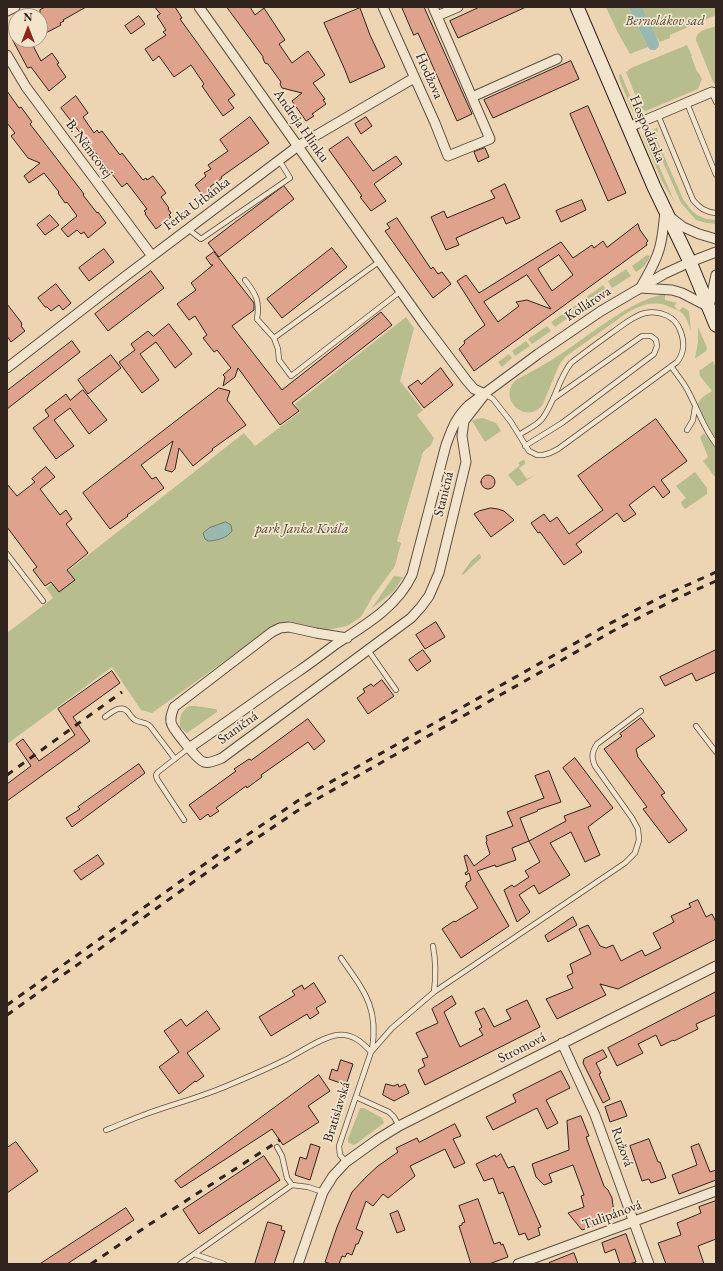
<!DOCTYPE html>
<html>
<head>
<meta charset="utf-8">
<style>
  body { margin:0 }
  #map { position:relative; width:723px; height:1271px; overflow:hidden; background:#edd5b4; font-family:"EB Garamond",serif }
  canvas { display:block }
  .frame { position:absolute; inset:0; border:8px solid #30221c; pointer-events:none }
  .north { position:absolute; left:8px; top:8px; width:40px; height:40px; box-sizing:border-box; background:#f3e4ce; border:1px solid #a59687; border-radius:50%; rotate:0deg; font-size:11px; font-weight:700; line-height:16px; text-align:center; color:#30221c }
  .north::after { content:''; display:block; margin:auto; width:14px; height:18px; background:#8f2418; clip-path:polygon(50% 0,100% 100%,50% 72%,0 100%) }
</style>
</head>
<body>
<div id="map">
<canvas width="723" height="1271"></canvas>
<div class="frame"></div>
<div class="north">N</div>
</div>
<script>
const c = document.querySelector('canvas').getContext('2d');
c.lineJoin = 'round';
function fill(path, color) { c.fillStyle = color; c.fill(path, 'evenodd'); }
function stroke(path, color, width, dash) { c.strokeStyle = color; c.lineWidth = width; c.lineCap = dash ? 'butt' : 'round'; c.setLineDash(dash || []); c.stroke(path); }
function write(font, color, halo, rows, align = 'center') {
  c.font = font + ' "EB Garamond",serif'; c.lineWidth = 3.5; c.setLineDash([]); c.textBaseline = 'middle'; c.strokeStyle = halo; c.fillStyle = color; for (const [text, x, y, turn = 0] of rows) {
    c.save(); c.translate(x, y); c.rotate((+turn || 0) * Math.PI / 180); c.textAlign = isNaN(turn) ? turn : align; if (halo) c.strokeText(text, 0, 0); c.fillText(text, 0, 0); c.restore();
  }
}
fill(new Path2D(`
  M606,7h22l20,40 -18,7 -13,-23z
  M640,7h76v8l-46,20v3l-10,4 -8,-11z
  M716,26v57l-2,1 -18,-44c0,-10 12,-11 20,-14z
  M687,45l5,11h-1l6,16h1l4,7 -4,10 -52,22 -5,-2 -15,-37 5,-4z
  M621,74l17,41 -4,-1 -2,-4 -12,-29 -1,-6z
  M658,127l-2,11 27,61 8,11 6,5 9,4 10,1v4l-9,-1 -11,-3 -15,-17 -30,-68 2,-5z
  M644,131l31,72 -13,-22 -19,-45z
  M647,255l3,1c-3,8 -7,12 -14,16l-4,-6z
  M626,269l5,7 -19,12 -4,-7z
  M603,285l4,6 -18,12 -4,-5z
  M665,294v6l12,3 -3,3 5,5 4,-4 6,4 2,20c-2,-6 -4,-12 -8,-17 -3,-3 -8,-5 -11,-6 -17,-9 -33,-3 -48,7l-59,42 -6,8 -16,39c-16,23 -47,-6 -27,-24 15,-8 31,-17 45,-26 30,-20 70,-54 104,-60z
  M582,301l3,5 -30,21 -4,-5z
  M406,317l8,11 -14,53 23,29 -6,5 17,23 -3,7 -8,7 -26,89 4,2 -6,23 -22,30 -12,21 -14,9 -20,4 -40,-6 -15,3 -120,86 -11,-3 -29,-43 -105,77v-111l46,-35 -7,-10 198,-155 11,13 45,-34 -5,-8z
  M547,326l4,5 -19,13 -4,-5z
  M698,327l9,21 -1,3 -10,7h-1l3,-16z
  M526,341l4,5 -15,10 -3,-5z
  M509,354l3,4 -10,9 -4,-5z
  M713,361l3,8v69l-4,-5 -14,-26c-1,-8 8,-12 14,-16l-12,-15 -1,-5z
  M483,418l13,5 5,8 -16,11 -13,-21 4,-2z
  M704,433l12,16v28l-2,-1 -11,-15 5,-4 -8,-20z
  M523,460l2,1v3l-6,4 8,11 9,-5 -16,11 -3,1 -9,-11 12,-10 -2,-2z
  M695,472l12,16v6l-22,15 -3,-4 -1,-3 5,-4 -10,-12z
  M479,554h1l1,4 -17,16 -3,1 10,-14z
  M394,576l9,1 -9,14 -23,18z
  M189,706h6l21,3 1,1v2l-30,21 -7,-6c-1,-9 1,-16 9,-21z
  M360,1108h4l18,10 2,5 -28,21 -3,1 -5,-3v-3z`), '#b8bd8e');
const water = new Path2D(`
  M226,522l5,3 1,6c-5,7 -16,10 -24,10l-3,-2 -2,-6 6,-5z`);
fill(water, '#99b8b0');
stroke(water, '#6f7c75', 1);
stroke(new Path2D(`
  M635,7l18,37`), '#99b8b0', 12);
const building = new Path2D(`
  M46,7h40l-23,13 1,1 -4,2 1,2 -21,11v-26z
  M155,7h20l7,11 -2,1 55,76 -7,5 6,8 -11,8 -21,-30 2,-2 -13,-19 -17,12 -15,-21 -6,5 -8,-12 21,-14 -3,-3 3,-2 -9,-14 3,-2z
  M227,7h23l5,8 9,-7 21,32 -6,4 13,19 16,-12 17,24 -12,8 12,16 -2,1 3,4 -14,10 2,2 -8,5 -14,-20 10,-8 -20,-5 -2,-4 1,-2 -13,-18 -3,-1 -2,-4v-2z
  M402,7h22l48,107 -15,7 -39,-88 -4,2z
  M480,7h46l-68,31 -8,-17z
  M360,8l10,27 15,32 -35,16 -5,-13 -21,-47z
  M139,16l6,8 -14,10 -6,-8z
  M13,40h17l11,21 11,-8 7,10 -2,1 9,13 -17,14 -18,-24 -3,1z
  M571,61l8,18 -86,39 -9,-18z
  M7,91l12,17 2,-1 11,15 -2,2 54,70 -1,1 14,18 1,-1 8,11 -18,15 -4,-6 -3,2 -4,-4 -9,7 -7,-8 16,-13 -10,-14 -2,1 -7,-10 1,-1 -15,-19 -15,10 -5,-7 16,-13 -12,-5 -17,-22 4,-3 -8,-10z
  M76,96l12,17 -5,4 11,16 3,-3 2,3 3,-2 18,24 2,-2 21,27 3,-2 1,2 6,-4 13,17 -5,4 8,11 -1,1 3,4 -2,2 2,2 -15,12 -11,-15 1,-1 -2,-2 3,-2 -20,-26 -5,4 -61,-79z
  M588,106l38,87 -18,8 -38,-87z
  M250,117l19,26 -48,34 1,1 -12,9 5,7 -8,7 -12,-16 11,-9 -2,-3 7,-4 -3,-4 20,-14 -8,-11z
  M366,117l6,9 -11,8 -6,-10z
  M348,137l25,34 23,-15 6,8 -28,20 12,17 -15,10 -11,-14 2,-1 -33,-46z
  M485,148l4,9 -11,5 -4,-10z
  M505,184l15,34 -14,6 -3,-7 -47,21 3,7 -13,5 -15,-33 13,-6 3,7 48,-20 -4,-7z
  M284,186l10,13 -75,58 -11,-14 38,-29z
  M582,200l4,10 -25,12 -5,-11z
  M50,215l9,10 -14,10 -8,-10z
  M397,218l34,51 2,-2 5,7 4,-2 9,12 -18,14 -48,-67 5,-3 -3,-4z
  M638,224l2,6 8,11 -2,2 1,2 -173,126 -15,-22 6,-6 -1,-2 21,-16 -28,-44 9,-6 13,18 82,-51 12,16 19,-13 2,3 9,-7 4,6zM559,255l14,20 -21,16 -14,-22zM527,275l24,34 -24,-9 -11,2 3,4 -21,16 -14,-20z
  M332,248l15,19 -65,51 -15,-19z
  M104,249l10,13 -25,19 -10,-13z
  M214,252l40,51v7l-22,16 50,64 99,-78 11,13 -100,78 7,8 -19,14 -42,-57 -3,9 -12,9 2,-9 -2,-2 8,-7 -14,-18 -3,2 -11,-14 4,-3 -12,-19 -6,4 -12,-16 19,-14 -5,-7 22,-18h-2l-5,-7z
  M151,271l13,17 -56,43 -13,-17z
  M56,284l15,19 -8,7 -4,-5 -8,6 -4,-4h-2l-7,-9z
  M7,304l14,18 1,3 -1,1 4,5 -14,11 -4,-6z
  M169,324l23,30 -17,14 -19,-26 -16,12 19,26 -17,13 -23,-31 16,-12 -4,-6 17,-13 5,5z
  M72,341l8,11 -73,57v-18z
  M111,355l10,13 -33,26 -10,-14z
  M441,368l12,17 -29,23 -16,-21 10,-7 3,4z
  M219,388l11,3 -3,9 19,25 -34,24 1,1 -20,16 -14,-18 -4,21 -3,3 -7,-2 8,-29 -32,24 11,14 4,-2 8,11 -37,27 1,1 -18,13 -27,-36z
  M83,390l24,30 -18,14 -19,-26 -16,12 20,26 -18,13 -23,-31 16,-12 -4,-6 21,-16 4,6z
  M656,419l31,42 -26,19 9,12 -7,6 -9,-12 -25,19 7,9 -12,8 -7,-9 -41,31 6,8 -18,13 -24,-33 -2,1 -7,-10 13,-9 6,8 7,-5 12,17 34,-24 -25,-34z
  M46,467l9,10 -15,12 20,26 6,-5 6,9 -6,5 22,29 -21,17 8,10 -16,12 -8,-10 -6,4 -12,-16 4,-3 -30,-40v-43l10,12 18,-14 -3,-3z
  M481 482a7 7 0 1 1 14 0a7 7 0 1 1-14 0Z
  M491,508l7,1 6,2 10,9 -23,17 -17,-23 5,-3z
  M436,622l9,15 -20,12 -9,-14z
  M423,650l8,11 -14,10 -8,-11z
  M716,650v22l-20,9 -4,-8 -27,13 -5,-9z
  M112,671l8,12 -47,34 17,24 -83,60v-17l24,-18 -15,-22 7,-5 16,22 36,-26 -17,-26z
  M382,680l12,16 -26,18 -11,-16 8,-6 -2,-3 8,-5 2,2z
  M641,718l14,18 -19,13 2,8 27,36 -4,2 26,35 -18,13 -26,-34 4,-2 -43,-58 18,-13 -2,-2z
  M308,719l17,22 -11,9 -6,-8 -47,33 1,2 -15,11 -1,-2 -30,22 3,3 -9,6 -2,-3 -8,6 -11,-15 47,-34 -2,-2 15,-10 2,1z
  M575,758l38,50 -25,19 12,28 -15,7 -14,-30 -21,11 20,32 -31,19 -5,-9 -15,10 11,17 -13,10 -13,-32 8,-5 2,2 15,-10 -4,-6 15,-9 -11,-21 37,-20 -2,-5 27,-10 -28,-38z
  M139,764l6,9 -73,54 -6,-9 14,-9 -2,-2z
  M549,771l12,31 -24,8 1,1 -18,7 9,23 -17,7 4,12 -20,7 -1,-2 -18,6 32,55 -48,32 -19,-29 12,-8 1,1 23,-14 -13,-22 2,-1 -1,-2 5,-3 -2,-7 -3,2 -1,-2 3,-2 -4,-15 3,-1 7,11 16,-12 -4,-12 1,-1 -1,-5 27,-10 -6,-14 37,-14 -9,-22z
  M98,855l6,9 -23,16 -7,-9z
  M698,900l8,17 6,-3 4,8v17l-98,50 -18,-5 6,11 -49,24 -11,-20 27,-11 -6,-12 6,-3 -3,-9 21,-10 -12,-25 9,-4 12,21 6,2 7,-3 8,16 21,-11 3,6 16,-8 -8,-15 21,-11 -3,-6 20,-9 -2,-3z
  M573,917l4,8 -29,17 -3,-6z
  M314,983l12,19 -10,6 3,5 -9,6 -3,-5 -36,22 -12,-19 36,-22 -3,-4 10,-6 2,4z
  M716,992v23l-20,9 2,5 -24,12 -1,-1 -12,6 -5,-11 -18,9 5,9 -26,13 -9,-18z
  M452,996l4,8 -12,8 16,35 23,-12 -4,-6 3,-2 -7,-15 9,-4 10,19 17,-8 -5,-9 21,-10 13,27 -115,58 -7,-15 7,-4 -3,-7 6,-2 -12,-24 22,-10 -6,-14z
  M207,1011l13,18 -33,24 17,23 -8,6 -1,-1 -16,13 -20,-27 20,-15 -15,-21 17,-12 5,7z
  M603,1050l4,7 -11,6 5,10 -2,1 11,25 -7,4 -20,-40 1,-4z
  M341,1060l12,4 -7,21 -17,-6 3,-10 5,2z
  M561,1071l9,17 -24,12 12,23 -11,6 -10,-21 -44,22 -7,-13 30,-15 -3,-7z
  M319,1075l11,16 -22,15 11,16 -36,23 -11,-16 -91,59 -6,-7z
  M386,1084l8,2 4,-2 1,3 6,-3 4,9 -15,8 -11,-6z
  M621,1101l6,15 -17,6 -5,-15z
  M581,1116l8,20 -3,1 18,49 4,4 4,8 2,15 1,5 -33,12 -14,-17 16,-6 -3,-11 3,-1 -11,-30 -24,9 3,8 -8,3 -8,-8 -4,-13 37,-14 -2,-29z
  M455,1124l6,12 -8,3 12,24 -11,5 -9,-19 -35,17 5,10 -27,22 -5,-4 -10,12 -7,-5 -10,28 7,3 -5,12h-2l-4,11 -5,-2 -2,4 -3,-1 -3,8h-8l-6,-2 12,-35 15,-35 14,-15 12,-11 20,-14 -2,-4 21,-10 2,4z
  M649,1139l9,23h2l6,16 -15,5 -2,-4 -7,2 -12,-35z
  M16,1142l22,29 -31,22v-45z
  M311,1144l9,3 -10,33 -15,-5 5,-18 6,2z
  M699,1144l11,28 6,-2v10l-37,14 -7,-19 25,-10 -6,-18z
  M501,1154l7,14 6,-2 27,61 -3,1 2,7 -12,5 -3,-7 -6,2 -16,-43 -4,2 -6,-16 -9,3 -8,-17 19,-9 1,2z
  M264,1156l16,24 -81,54 -16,-24z
  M478,1199l16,45 6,-2 1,3 2,-1 5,13 -19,7h-18l-12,-38 3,-1v-2l3,-1 -6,-16z
  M716,1201v38l-18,7 6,18h-38l-8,-21 23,-8 -4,-12 24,-10 -2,-6z
  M126,1208l8,12 -67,44h-27z
  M398,1211l7,19 -8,3 -7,-19z
  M268,1222l14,4 -1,4 4,1 -11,33h-19z
  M626,1234l10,28 -7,2h-9l-5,-15 -10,4 -3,-10z
  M574,1253l4,11h-29v-1z`);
fill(building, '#dfa38d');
stroke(building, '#30221c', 1);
const lane = new Path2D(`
  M712,93l4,9
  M687,103l29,72
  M658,115l35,85c7,8 12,12 23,13
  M188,229l13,10 89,-61 -11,-18
  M245,280c11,14 15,21 12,39l17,19 106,-77
  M274,338l4,11 1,11 12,16 110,-85
  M671,366c6,9 14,18 18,27 9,17 15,36 27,51
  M485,394l8,5 18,23 18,29 8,4h6l7,-2 8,-4 119,-87c8,-10 8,-20 3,-32 -5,-14 -21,-20 -35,-17 -12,3 -22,12 -32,19 -14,10 -28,20 -42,31 -13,16 -16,39 -29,56 -6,7 -16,11 -23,16
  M687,430l6,-10 2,-13
  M525,446l37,-23 92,-69 3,-8 -1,-6 -5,-4h-9l-89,63
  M7,554l36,47
  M368,650l28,40
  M105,717c7,-5 16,-13 23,-5 2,3 4,6 7,8 5,3 11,2 15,6l25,33
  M696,726l20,26
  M184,820l-27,-41 -1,-4 2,-3 31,-24
  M433,946c3,16 3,30 1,46
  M341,958c23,33 38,49 31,92
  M356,1097l33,15 5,5 5,9
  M106,1130c13,-5 26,-11 40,-16 27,-10 56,-17 83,-29 19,-8 38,-16 56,-25 16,-8 35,-22 52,-25 15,-2 25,7 34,17
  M277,1147l5,9 5,22 5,7
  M346,1162l-6,-7 -1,-9 32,-94 21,-24 42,-36 191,-129 10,-10 4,-13 -1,-11 -6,-11 -37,-52c-4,-9 -3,-14 2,-22l44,-33
  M194,1254l30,10
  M180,1264l112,-79 16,2 15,5`);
const street = new Path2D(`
  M199,7l225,317 43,57 7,8 11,5
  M383,7l52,116 13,33 42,-17 -57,-132
  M7,11l8,-4
  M437,16l21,-9
  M7,55l19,32 126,169
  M472,97l85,-38
  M629,127l83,-35 4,1
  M641,287c6,-11 13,-22 17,-34 5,-13 5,-27 7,-40l18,14 16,7 17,5
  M640,288l32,2 10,3 27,14 7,-32
  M7,368l120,-93 171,-129 116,-68
  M347,638l-31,-5 -27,-6 -9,1 -8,4 -98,75c-2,6 -5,12 -2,18 3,6 26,36 32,37 6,2 12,-2 18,-4l189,-140 10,-11 8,-11 10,-23 27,-111 -4,-26 2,-15 21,-27
  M189,748c37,-25 73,-52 110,-77 13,-9 25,-18 37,-27 29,-19 60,-36 76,-69l34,-130c6,-16 10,-28 23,-40l69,-51 63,-43 63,-37 26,-12 26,-10
  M562,1043l33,72 54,149
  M298,1264l25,-72 10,-16 13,-14 32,-23 21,-13 317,-160
  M518,1264l198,-73`);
const secondary = new Path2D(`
  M577,7l77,180 36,75 26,63`);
stroke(lane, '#5f4f42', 6);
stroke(street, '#5f4f42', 11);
stroke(secondary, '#30221c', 15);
stroke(lane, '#f3e4ce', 4.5);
stroke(street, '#f3e4ce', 9);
stroke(secondary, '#f3e4ce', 13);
stroke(new Path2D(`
  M7,775l115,-83
  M7,1005l209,-149 83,-56 65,-37 245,-139 52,-27 55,-25
  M7,1015l213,-152 83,-56 310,-176 69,-35 34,-15
  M91,1264l59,-40 130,-84`), '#30221c', 3, [7, 7]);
write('italic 14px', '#524938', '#f3e4ce', [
  ["Bernolákov sad",665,21],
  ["park Janka Kráľa",302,529]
]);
write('14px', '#30221c', '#f3e4ce', [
  ["Hodžova",429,76,66],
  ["Andreja Hlinku",301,126,55],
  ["Hospodárska",647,129,67],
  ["B. Němcovej",89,149,53],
  ["Ferka Urbánka",197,204,-37],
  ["Kollárova",588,304,-33],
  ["Staničná",444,494,-76],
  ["Staničná",238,728,-36],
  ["Stromová",522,1048,-27],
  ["Bratislavská",337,1112,-73],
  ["Ružová",622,1147,70],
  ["Tulipánová",612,1215,-20]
]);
</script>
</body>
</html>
